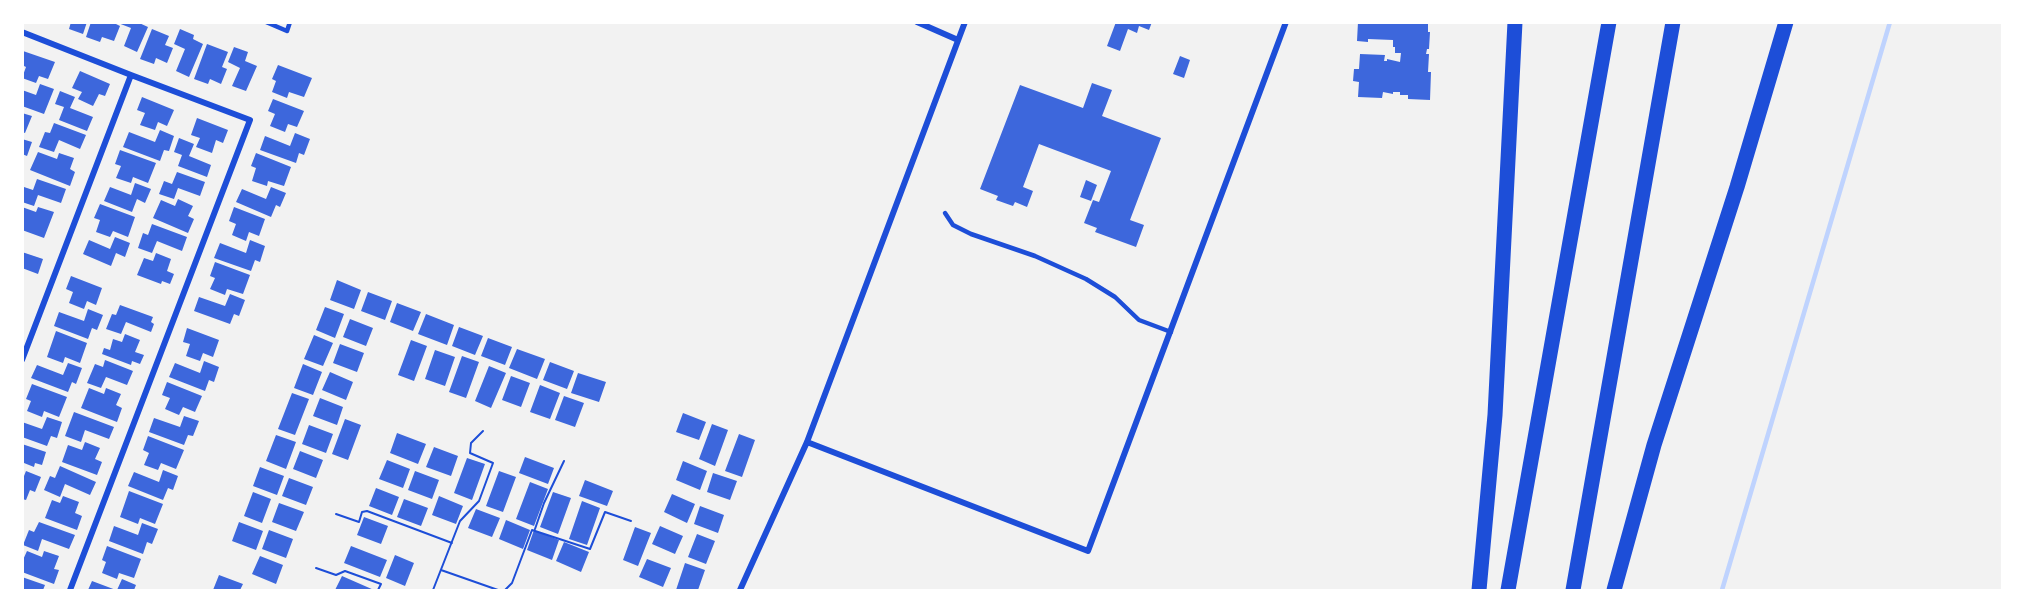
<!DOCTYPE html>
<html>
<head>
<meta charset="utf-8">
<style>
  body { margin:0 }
  #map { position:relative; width:2025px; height:613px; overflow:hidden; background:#f2f2f2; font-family:Signika,sans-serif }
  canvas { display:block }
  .frame { position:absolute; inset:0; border:24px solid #fff; pointer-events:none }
</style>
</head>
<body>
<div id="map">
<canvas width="2025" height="613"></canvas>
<div class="frame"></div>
</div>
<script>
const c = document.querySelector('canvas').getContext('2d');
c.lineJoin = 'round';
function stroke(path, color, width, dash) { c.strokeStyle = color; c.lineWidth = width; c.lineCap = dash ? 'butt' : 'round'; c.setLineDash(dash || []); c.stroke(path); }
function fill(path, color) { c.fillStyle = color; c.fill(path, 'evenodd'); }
stroke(new Path2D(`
  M1722,590l168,-568`), '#bfd3fe', 4.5);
fill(new Path2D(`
  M71,22h16l-4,12 -14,-5z
  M91,22h21l8,4 -6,15 -12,-4 -2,5 -14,-5z
  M137,22l11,5 -11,25 -13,-6 7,-18 -13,-5z
  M1116,22h36l-3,8 -10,-4 -2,7 -9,-4 -8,22 -13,-5z
  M1358,22h70v10h2l-1,17h-2l-1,5h3l-1,18h3l-1,28 -22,-1v-4h-8v-3h-7v2l-10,-2 -1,6 -24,-1 1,-15 -6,-1 1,-12h5l1,-15 25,1 -1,6h3v-2l13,3 1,-9h-6v-6h-2v-7l-25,-1v3l-11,-1z
  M152,29l17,7 -4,9 8,3 -6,15 -11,-5 -2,6 -14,-5z
  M180,29l14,6 -1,4 10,5 -14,33 -13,-6 9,-22 -11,-5z
  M207,44l21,8 -6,15 5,2 -6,15 -11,-5 -2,5 -14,-5z
  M234,47l14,5 -3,9 12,5 -11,25 -14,-5 8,-18 -12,-6z
  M23,51l32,11 -7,17 -9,-3 -3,7 -14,-5 4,-11 -4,-2z
  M1180,56l10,4 -6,18 -11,-4z
  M278,65l34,13 -8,19 -15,-5 -2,6 -15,-6 4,-11 -4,-2z
  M80,71l30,13 -5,12 -6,-2 -6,12 -15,-7 4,-7 -10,-4z
  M1092,83l20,7 -10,26 59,22 -31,82 14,5 -8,22 -41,-15 2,-4 -13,-5 9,-23 6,2 12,-31 -72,-27 -16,43 10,4 -6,16 -12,-5 -2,4 -17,-6 2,-4 -18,-7 40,-104 63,23z
  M40,84l14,5 -10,25 -22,-8v-16l14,5z
  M60,91l15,6 -5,11 23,9 -6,14 -28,-11 5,-13 -9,-3z
  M142,97l32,13 -7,16 -9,-4 -3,8 -15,-5 5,-12 -8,-3z
  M273,99l31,12 -7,16 -9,-3 -3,8 -15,-6 5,-12 -7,-3z
  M22,113l10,3 -7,17 -3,-1z
  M197,118l31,12 -5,13 -7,-3 -4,13 -16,-6 4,-9 -9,-3z
  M54,123l32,12 -6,14 -21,-9 -5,12 -15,-5 6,-15 5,1z
  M160,130l14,6 -5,15 -5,-1 -4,11 -37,-14 6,-15 26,10z
  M295,133l15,6 -6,16 -5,-2 -3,10 -36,-13 5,-14 25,10z
  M179,138l15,6 -5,12 22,9 -4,12 -29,-11 4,-11 -8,-3z
  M22,139l10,3 -5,14 -5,-2z
  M120,150l36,13 -8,20 -15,-6 -2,6 -15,-5 5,-12 -6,-2z
  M38,152l19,7 2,-6 15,5 -4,11 5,3 -5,14 -40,-16z
  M256,153l35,14 -7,19 -16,-5 -1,5 -15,-5 4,-13 -5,-2z
  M177,172l28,10 -5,14 -22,-8 -4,11 -15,-5 5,-13 8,3z
  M37,179l29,10 -5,14 -23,-8 -4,11 -12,-4 2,-15 9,3z
  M1086,180l11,5 -6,16 -11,-4z
  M135,183l16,6 -6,14 -8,-4 -5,13 -28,-11 6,-14 21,8z
  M271,187l15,6 -6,14 -4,-2 -5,12 -35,-15 6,-13 24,10z
  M178,199l15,7 -5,10 6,3 -6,14 -35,-15 8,-18 14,6z
  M100,204l35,13 -7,20 -15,-6 -3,6 -14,-5 4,-12 -6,-2z
  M22,207l14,5 2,-5 16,5 -10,26 -22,-8z
  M234,207l31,12 -6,17 -10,-4 -3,9 -14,-6 4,-11 -7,-3z
  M152,224l35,13 -5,14 -25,-10 -5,12 -14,-5 5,-15 5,2z
  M115,237l15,6 -5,14 -9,-4 -5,13 -28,-12 6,-14 21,9z
  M250,240l15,6 -5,16 -5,-2 -4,11 -37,-13 6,-15 26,10z
  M22,252l21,7 -5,15 -16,-6z
  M156,253l15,6 -4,12 7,3 -4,10 -8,-3 -1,3 -24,-9 7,-17 9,3z
  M215,262l35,13 -7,19 -16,-5 -2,6 -15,-6 5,-11 -5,-2z
  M71,276l31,12 -6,17 -9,-4 -3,8 -15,-6 4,-11 -7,-3z
  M337,280l24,10 -7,19 -24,-9z
  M368,292l24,9 -7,19 -24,-9z
  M230,294l15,6 -6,16 -5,-2 -4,10 -36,-13 5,-14 26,9z
  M397,303l24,9 -8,19 -23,-9z
  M120,305l33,12 -2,5 3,2 -3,8 -25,-10 -5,12 -15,-5 6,-15 4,1z
  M325,307l19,7 -9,24 -19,-8z
  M88,309l15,6 -6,15 -5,-2 -4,11 -34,-13 5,-14 25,9z
  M426,314l28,11 -7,20 -29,-11z
  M350,319l23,9 -7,18 -23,-9z
  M459,327l24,9 -8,19 -23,-9z
  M187,328l32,12 -6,17 -10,-4 -3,8 -14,-5 4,-12 -7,-2z
  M56,331l31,12 -7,20 -15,-6 -2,6 -16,-6z
  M125,334l15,6 -5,12 9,3 -4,9 -8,-3 -1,4 -29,-11 2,-6 6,2 3,-11 9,3z
  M314,335l19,8 -10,23 -19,-7z
  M488,338l24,9 -7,18 -24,-9z
  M411,340l16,6 -13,35 -16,-6z
  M340,344l24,9 -7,19 -24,-9z
  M517,349l28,10 -8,20 -28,-11z
  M435,350l20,7 -10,29 -20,-7z
  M462,356l17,6 -13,36 -17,-6z
  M105,360l28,11 -6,14 -21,-8 -5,11 -14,-5 8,-19 8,3z
  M204,361l15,6 -5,15 -5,-2 -4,11 -36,-14 6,-14 25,10z
  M550,362l24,9 -7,18 -24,-9z
  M68,363l14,5 -6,16 -4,-2 -4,10 -37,-14 6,-13 26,10z
  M303,364l19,8 -9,23 -19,-7z
  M489,366l17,7 -15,35 -16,-7z
  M330,372l23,10 -7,18 -24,-10z
  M578,373l28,9 -7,20 -28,-9z
  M511,376l19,7 -9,24 -19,-7z
  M167,382l35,14 -7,16 -12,-5 -4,8 -14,-6 5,-11 -8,-3z
  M32,384l35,13 -8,20 -15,-6 -2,6 -15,-6 4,-10 -5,-2z
  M540,385l20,8 -10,26 -20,-7z
  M89,388l15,6 2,-6 15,6 -5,11 6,3 -5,14 -36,-14z
  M292,393l17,6 -14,36 -17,-6z
  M564,396l20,7 -9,24 -20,-7z
  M320,398l23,9 -6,18 -24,-9z
  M74,412l40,15 -5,12 -24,-9 -4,12 -16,-6z
  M683,413l23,9 -7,18 -23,-8z
  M184,416l15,5 -6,15 -5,-1 -4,10 -35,-13 5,-14 26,9z
  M47,417l15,5 -5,16 -6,-2 -4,10 -25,-9v-15l20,7z
  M345,419l16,6 -13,35 -16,-6z
  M712,424l16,6 -13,36 -16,-7z
  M309,425l24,9 -7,19 -24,-9z
  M397,433l29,11 -8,20 -28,-11z
  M739,434l16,6 -13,37 -17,-6z
  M276,435l20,7 -10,27 -20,-8z
  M148,436l36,14 -8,19 -15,-6 -3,7 -14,-5 5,-12 -6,-3z
  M85,442l15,6 -5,11 7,3 -5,13 -35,-13 6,-17 14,5z
  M22,444l24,8 -4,13 -7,-2 -1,4 -10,-4 -2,5z
  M434,447l24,9 -7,20 -25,-9z
  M300,451l23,9 -7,18 -23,-9z
  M525,457l29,11 -6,16 -29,-11z
  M467,458l18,6 -13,36 -18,-7z
  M387,460l23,9 -7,19 -24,-9z
  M683,461l24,10 -7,19 -24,-10z
  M60,466l36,16 -6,13 -25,-11 -5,13 -16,-7 6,-14 5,2z
  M260,467l24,9 -7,19 -24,-9z
  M163,470l15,6 -5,14 -5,-2 -5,12 -35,-14 6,-14 25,10z
  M26,471l15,6 -6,15 -5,-2 -4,10 -4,-1v-18z
  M415,471l24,9 -7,19 -24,-9z
  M499,471l17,6 -13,35 -17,-6z
  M713,473l24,8 -7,19 -23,-8z
  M289,478l24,9 -7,18 -24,-9z
  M585,480l28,11 -6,15 -28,-10z
  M530,482l18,7 -14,37 -18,-7z
  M376,488l23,9 -7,18 -23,-9z
  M129,491l34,13 -8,20 -15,-6 -2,6 -18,-7z
  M253,492l18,7 -9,24 -18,-7z
  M553,492l18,6 -13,36 -18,-7z
  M672,494l23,10 -8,19 -23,-11z
  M63,496l16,6 -4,11 7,3 -5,14 -32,-12 7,-18 8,3z
  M439,496l24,10 -7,18 -24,-9z
  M404,499l24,9 -7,18 -24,-9z
  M582,501l18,7 -13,37 -18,-6z
  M279,503l25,9 -8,19 -24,-9z
  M700,506l24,9 -6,18 -24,-9z
  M476,509l24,9 -8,19 -24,-9z
  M364,517l24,9 -7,18 -24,-9z
  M506,520l24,10 -7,19 -24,-10z
  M39,522l36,13 -6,14 -27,-10 -4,12 -15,-6 6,-15 5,2z
  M239,522l24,9 -7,19 -24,-9z
  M142,523l16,6 -6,15 -5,-2 -4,12 -34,-13 5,-15 24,9z
  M660,526l23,10 -8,18 -23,-10z
  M635,527l16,6 -13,33 -15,-6z
  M269,530l24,9 -7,19 -24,-9z
  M534,530l25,10 -7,20 -25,-10z
  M697,534l18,7 -9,23 -18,-7z
  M564,542l25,10 -8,20 -25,-11z
  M107,546l34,13 -7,19 -15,-5 -2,6 -15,-6 4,-11 -4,-2z
  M351,546l36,14 -7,17 -36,-14z
  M27,551l15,6 2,-6 15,5 -5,13 5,1 -5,14 -32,-12v-10z
  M395,555l19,8 -9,23 -19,-8z
  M260,556l23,9 -7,19 -24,-10z
  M647,559l24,9 -8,19 -24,-10z
  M685,563l20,7 -7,20h-22z
  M219,575l24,9 -3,6h-27z
  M342,576l32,14h-39z
  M22,577l23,8 -2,5h-21z
  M122,579l14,6 -2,5h-17z
  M92,581l24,9h-28z`), '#3d67dc');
stroke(new Path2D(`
  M336,514l23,8 3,-10 5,-1 85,32
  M535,529l9,-26 20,-42
  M316,568l20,7 9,-4 36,13 -3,6
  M441,570l57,20
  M433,590l27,-69 19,-20 14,-38 -23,-10 1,-10 12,-12
  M505,590l7,-7 20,-53 58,19 15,-37 26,9`), '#1d4ed8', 2);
stroke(new Path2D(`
  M266,22l21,9 3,-9
  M945,213l8,12 18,9 64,22 51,23 29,18 24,23 32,12`), '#1d4ed8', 4.5);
stroke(new Path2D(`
  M917,22l41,18
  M22,32l109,43 119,45 -180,470
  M22,360l109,-285
  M807,442l281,109 198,-529
  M740,590l67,-148 158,-420`), '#1d4ed8', 6);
stroke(new Path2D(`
  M1479,590l16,-175 20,-393
  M1508,590l101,-568
  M1573,590l100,-568
  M1614,590l40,-145 83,-258 49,-165`), '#1d4ed8', 15);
</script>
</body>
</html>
